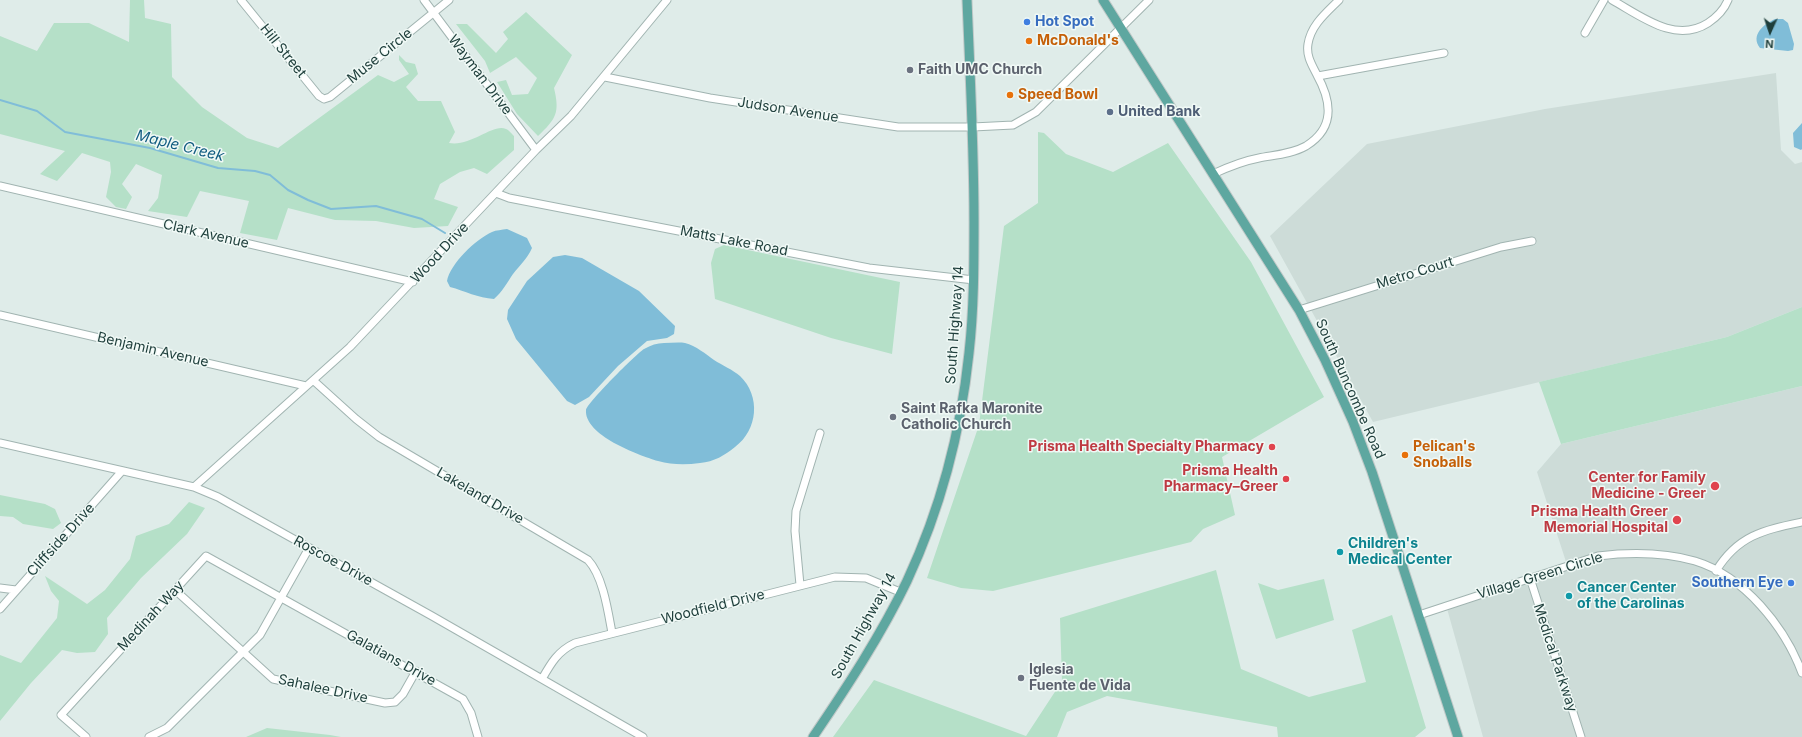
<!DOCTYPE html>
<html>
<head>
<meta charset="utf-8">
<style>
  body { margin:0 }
  #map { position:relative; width:1802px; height:737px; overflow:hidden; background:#dfece9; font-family:Inter,sans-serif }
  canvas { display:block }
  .north { position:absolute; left:1750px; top:12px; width:40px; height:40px; -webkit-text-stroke:3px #f0f9f6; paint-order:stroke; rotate:183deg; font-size:11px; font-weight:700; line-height:16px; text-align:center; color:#1e3e3b }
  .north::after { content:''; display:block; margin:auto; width:14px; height:18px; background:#1e3e3b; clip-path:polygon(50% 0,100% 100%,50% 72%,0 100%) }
</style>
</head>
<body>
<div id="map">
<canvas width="1802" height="737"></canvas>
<div class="north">N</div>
</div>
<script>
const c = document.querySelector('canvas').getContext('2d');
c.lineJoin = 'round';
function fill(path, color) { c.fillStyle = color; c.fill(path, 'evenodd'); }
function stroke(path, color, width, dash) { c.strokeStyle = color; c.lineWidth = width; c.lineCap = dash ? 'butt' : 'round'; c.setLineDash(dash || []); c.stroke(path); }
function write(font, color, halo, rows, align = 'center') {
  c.font = font + ' Inter,sans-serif'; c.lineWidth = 3; c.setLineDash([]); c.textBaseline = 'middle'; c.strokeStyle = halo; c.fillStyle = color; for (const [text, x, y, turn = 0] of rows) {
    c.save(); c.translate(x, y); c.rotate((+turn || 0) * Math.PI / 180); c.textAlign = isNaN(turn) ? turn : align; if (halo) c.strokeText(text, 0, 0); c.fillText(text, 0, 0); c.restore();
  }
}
fill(new Path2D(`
  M1776,73l5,77 14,14 7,-2v145l-75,30 -354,85 -103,-186 97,-92 178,-35z
  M1802,386v351h-319l-37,-132 122,-37 -31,-96 24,-28z`), '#cddcd8');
fill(new Path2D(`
  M130,0h14l1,18 26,6 1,53 30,30 45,31 31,10 100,-73 16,7 15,-8 -10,-14v-5l7,7 9,2 3,10 -12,13 12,14h23l14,31 -6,11c22,4 44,-20 57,-14 3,1 6,5 8,7v14l-27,24 -13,-6 -14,4 -20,12 -6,15 24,8 -10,19 -34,2 -38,-7 -41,-1 -47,-12 -11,32 -37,-7 9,-32 -49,-10 -13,26 -39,-6 10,-13 4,-23 -26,-11 -14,20 10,13 -6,12 -10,-2 -10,-10 5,-25 -1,-10 -28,-9 -25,28 -17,-7 25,-23 -65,-17v-98l37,15 17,-28h35l40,19z
  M526,12l46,43 -18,33c6,25 2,31 -16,48l-21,-22 -20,-32 9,-2 6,15 16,-1 9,-16 -21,-21 -26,16 -5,-12 -29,-37h11l29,29 12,-14 -5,-7z
  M1038,132l6,1 22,21 47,18 55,-29 83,119 73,135 -102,60 13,58 -32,14 -12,13 -198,49 -32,-3 -34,-10 52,-153 25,-199 34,-23z
  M724,245l176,37 -8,72 -61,-16 -116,-39 -4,-36 4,-14z
  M1802,307v79l-241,58 -22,-62 188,-45z
  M0,495l45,9 10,5 6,14 -8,6 -30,-5 -10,-7 -13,-1z
  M189,502l16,6 -18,26 -46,44 -34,40 1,16 -13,18 -18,1 -15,-3 -31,33 -31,38v-66l21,8 36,-45 2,-17 -8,-10 -6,-15 42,28 18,-14 25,-31 6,-23 33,-12z
  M1216,570l25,99 68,28 57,-15 -14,-52 40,-15 34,113 -11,9h-137l-1,-10 -170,-31 -40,16 -10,25h-224l41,-57 152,56 36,-55 -2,-63z
  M1324,579l10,41 -58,19 -18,-56 20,7z
  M267,728l63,7 11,2h-95z`), '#b5e0c8');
fill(new Path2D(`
  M1775,19h8l5,4 6,21 -1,6 -5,1 -28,-3c-10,-13 4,-24 15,-29z
  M1802,123v26l-1,1 -7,-3 -1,-14z
  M507,229l20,9 5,10c-5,11 -12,17 -19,26 -6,9 -11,18 -19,25 -16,-1 -29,-8 -44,-12l-3,-6c3,-17 29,-42 45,-49 4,-2 10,-2 15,-3z
  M565,255l17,3 57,33 36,35 -1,8 -7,4 -20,3 -29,25 -29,31 -14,8 -8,-4 -51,-62 -9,-20 1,-9 19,-29 26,-24z
  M664,343c7,0 15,-1 21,0 11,3 21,11 29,17 8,5 19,10 26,16 21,20 18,54 -5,71 -10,8 -21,15 -35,16 -14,2 -28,2 -42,-2 -20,-6 -74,-26 -72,-51 1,-7 50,-56 58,-61 7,-4 13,-6 20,-6z`), '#80bdd8');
stroke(new Path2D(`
  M0,100l37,11 28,21 85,16 68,20 37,3 15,4 18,15 20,10 23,9 45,-3 46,13 23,14`), '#80bdd8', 2);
const minor = new Path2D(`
  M241,0l78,96 5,3 6,-2 119,-97
  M424,0l112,150
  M1612,0c29,16 63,44 96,23 9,-6 16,-13 20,-23
  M1585,33l19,-33
  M1318,76l126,-23
  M605,77l105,21 188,29h75l40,-2 23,-13 113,-112
  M1213,174c15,-7 30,-13 46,-16 15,-3 33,-4 47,-12 29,-18 26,-44 11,-71 -5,-10 -11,-19 -9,-31 3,-19 18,-31 31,-44
  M0,186l413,96
  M496,193l13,5 360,70 105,12
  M1299,310l202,-63 31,-6
  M0,315l306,71
  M314,381l42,38 23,18 209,123c15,16 20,51 24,73
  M0,443l194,44 24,10 214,119 211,121
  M194,487l156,-140 186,-197 35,-34 96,-116
  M1716,571c22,-36 48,-41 86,-49
  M1530,578l51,159
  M800,585l-5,-54 1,-20 24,-78
  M0,588l16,2
  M175,590l98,89 112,24 10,-1 8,-8 13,-23
  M0,609l122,-138
  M1419,615l179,-59c33,-4 65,-4 97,5 49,15 90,66 107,112
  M542,679c9,-16 16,-28 33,-36l260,-66 31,1 34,14
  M86,737l-25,-22 145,-159 257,143 8,14 7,24
  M149,737l18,-9 93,-93 49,-87`);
const major = new Path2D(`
  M1103,0l196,310 26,50 28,62 19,50 86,265
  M813,737c34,-50 68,-102 94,-156 33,-71 54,-151 62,-228 5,-44 5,-88 5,-132 0,-74 -4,-147 -7,-221`);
stroke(minor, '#a1b4b1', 9);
stroke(major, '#c0c9c8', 11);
stroke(minor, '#fff', 7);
stroke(major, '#5ea7a0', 9);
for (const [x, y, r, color] of [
  [1027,22,4,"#3f7fe0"],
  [1029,41,4,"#e8710a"],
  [910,70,4,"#6b7280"],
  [1010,95,4,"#e8710a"],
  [1110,112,4,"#5c6f8a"],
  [893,417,4,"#6b7280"],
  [1272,447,4,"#e0444e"],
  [1405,455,4,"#e8710a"],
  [1286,479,4,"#e0444e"],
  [1715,486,5,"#e0444e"],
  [1677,520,5,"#e0444e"],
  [1340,552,4,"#0f9aa8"],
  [1791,583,4,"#3f7fe0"],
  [1569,596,4,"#0f9aa8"],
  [1021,678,4,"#6b7280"]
]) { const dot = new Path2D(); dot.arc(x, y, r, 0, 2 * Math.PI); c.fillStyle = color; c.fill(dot); stroke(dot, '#f0f9f6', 1.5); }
write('bold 14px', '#366cbe', '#f0f9f6', [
  ["Hot Spot",1035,22],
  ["Southern Eye",1783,583,"right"]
], 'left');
write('bold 14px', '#c56008', '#f0f9f6', [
  ["McDonald's",1037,41],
  ["Speed Bowl",1018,95],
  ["Pelican's",1413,447],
  ["Snoballs",1413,463]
], 'left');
write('14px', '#1e3e3b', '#f0f9f6', [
  ["Hill Street",283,51,51],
  ["Muse Circle",380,56,-39],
  ["Wayman Drive",480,75,53],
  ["Judson Avenue",788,110,9],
  ["Clark Avenue",206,234,13],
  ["Matts Lake Road",734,241,11],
  ["Wood Drive",440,253,-47],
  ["Metro Court",1415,273,-17],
  ["South Highway 14",955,325,-86],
  ["Benjamin Avenue",153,350,13],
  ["South Buncombe Road",1350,389,66],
  ["Lakeland Drive",480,496,30],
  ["Cliffside Drive",61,540,-48],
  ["Roscoe Drive",333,561,29],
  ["Village Green Circle",1540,576,-17],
  ["Woodfield Drive",713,607,-14],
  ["Medinah Way",151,616,-47],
  ["South Highway 14",864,626,-61],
  ["Galatians Drive",391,658,29],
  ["Medical Parkway",1555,658,72],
  ["Sahalee Drive",323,689,12]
]);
write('bold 14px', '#5b616d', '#f0f9f6', [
  ["Faith UMC Church",918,70],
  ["Saint Rafka Maronite",901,409],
  ["Catholic Church",901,425],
  ["Iglesia",1029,670],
  ["Fuente de Vida",1029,686]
], 'left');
write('bold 14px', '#4e5e75', '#f0f9f6', [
  ["United Bank",1118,112]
], 'left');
write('bold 14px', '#be3a42', '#f0f9f6', [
  ["Prisma Health Specialty Pharmacy",1264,447],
  ["Prisma Health",1278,471],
  ["Pharmacy–Greer",1278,487],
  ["Center for Family",1706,478],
  ["Medicine - Greer",1706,494],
  ["Prisma Health Greer",1668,512],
  ["Memorial Hospital",1668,528]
], 'right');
write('bold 14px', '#0d838f', '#f0f9f6', [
  ["Children's",1348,544],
  ["Medical Center",1348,560],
  ["Cancer Center",1577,588],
  ["of the Carolinas",1577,604]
], 'left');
write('italic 15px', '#125d81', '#f0f9f6', [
  ["Maple Creek",180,146,14]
]);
</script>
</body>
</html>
